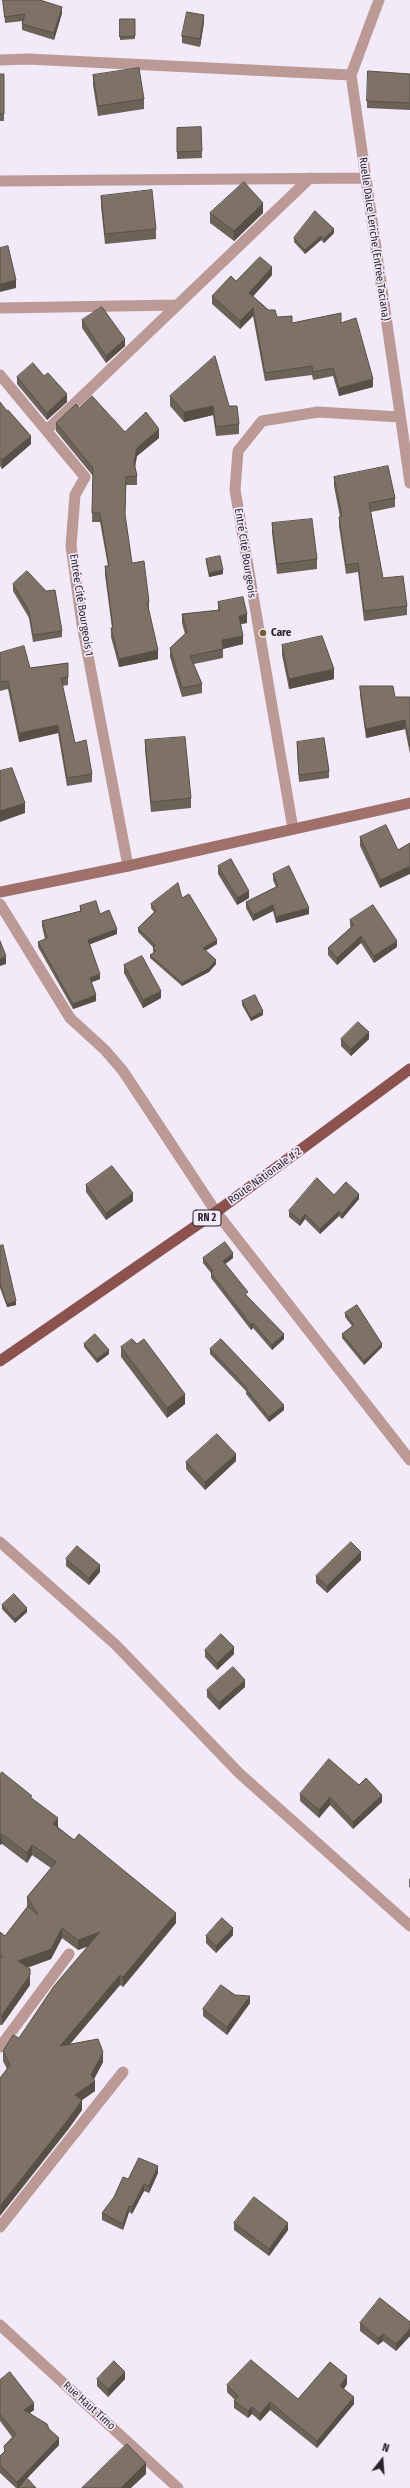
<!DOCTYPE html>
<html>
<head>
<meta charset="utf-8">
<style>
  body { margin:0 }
  #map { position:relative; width:410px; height:2488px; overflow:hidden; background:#f2e9f9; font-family:"Fira Sans Condensed",sans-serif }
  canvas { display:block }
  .north { position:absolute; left:362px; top:2440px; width:40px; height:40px; -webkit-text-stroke:3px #f2e9f9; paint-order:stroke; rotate:17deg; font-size:11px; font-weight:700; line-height:16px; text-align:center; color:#262329 }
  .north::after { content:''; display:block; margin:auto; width:14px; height:18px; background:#262329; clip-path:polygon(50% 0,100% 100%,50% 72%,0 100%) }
</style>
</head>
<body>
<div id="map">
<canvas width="410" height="2488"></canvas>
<div class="north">N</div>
</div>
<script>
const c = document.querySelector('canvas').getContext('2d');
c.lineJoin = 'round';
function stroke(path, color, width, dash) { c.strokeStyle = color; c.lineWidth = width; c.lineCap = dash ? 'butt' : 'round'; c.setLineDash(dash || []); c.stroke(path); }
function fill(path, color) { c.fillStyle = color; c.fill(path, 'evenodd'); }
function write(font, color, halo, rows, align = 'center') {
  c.font = font + ' "Fira Sans Condensed",sans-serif'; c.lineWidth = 3.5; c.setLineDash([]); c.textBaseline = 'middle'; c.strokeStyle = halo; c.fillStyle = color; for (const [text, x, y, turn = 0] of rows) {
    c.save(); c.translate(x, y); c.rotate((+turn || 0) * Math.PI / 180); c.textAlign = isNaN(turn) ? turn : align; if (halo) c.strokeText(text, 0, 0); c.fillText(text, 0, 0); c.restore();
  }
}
stroke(new Path2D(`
  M379,0l-28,75 59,408
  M0,60l28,-1 323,16
  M0,181l366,-3
  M0,308l177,-3
  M0,375l85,102 -10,18 -4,51 11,78 46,242
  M47,430l263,-252
  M293,829l-58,-339 3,-39 24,-30 56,-9 82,5
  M0,904l70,114 35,32 18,21 93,141 194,248
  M0,1542l116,103 123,128 171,153
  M0,2047l69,-93
  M0,2227l123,-155
  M0,2325l178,163`), '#bb9995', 11);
stroke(new Path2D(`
  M0,892l128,-26 282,-63`), '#a0706b', 11);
stroke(new Path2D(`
  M0,1361l216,-149 194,-143`), '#8c524e', 11);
fill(new Path2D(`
  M3,0l59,13 -8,27 -32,-10v-6l1,-3 -18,2z
  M120,19h15v20l-15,1z
  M204,22l-4,25 -18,-4v-7z
  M0,74h4v47h-4z
  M410,74v36l-43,-2v-7z
  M93,75l51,24v10l-46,7 -5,-31z
  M201,127l1,31 -25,1v-31z
  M101,196l55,33v10l-51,5 -4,-38z
  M210,213h53l-29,28 -24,-18z
  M334,233l-10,10 -3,-3 -16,14 -11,-12v-4z
  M272,275l-19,21 24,21 15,6h49l32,64 -34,9 -6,-20 -20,4 -1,-5 -47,6 -12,-65 -13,13 -28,-25v-8l24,-15z
  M82,320l43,26 -19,17 -24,-35z
  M44,376l23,26 -20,18 -30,-36v-7z
  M170,396l59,10 10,18v10l-23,2 -3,-21 -29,7 -14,-16z
  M0,402l31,42 -29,25 -2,-3z
  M79,408l46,24 34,6 -22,18 -2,11 2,9v9h-11l-1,31 7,47 17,39v8h-1l10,49 -39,8 -8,-30v-9h1l-7,-53v-9h3l-8,-44h-8l1,-46 -37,-45v-8z
  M334,477l61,21v9l-24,5 12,66 24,28v9l-43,6 -6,-49 -12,2 -7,-48v-9h1l-6,-31z
  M272,523l45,36v10l-40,5 -5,-41z
  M206,559l17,15 -14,3 -3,-15z
  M13,584l49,47v6l-29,5 -4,-24 -16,-27z
  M218,602l29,21 -6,1 2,20 -20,5v9l-29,6 8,20v9l-20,4 -12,-40v-9l15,-14 -3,-11v-9l36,-4z
  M282,645l52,34 -45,10 -7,-34z
  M0,653l30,15 38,-5v22l-6,1 13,57 17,31v8l-25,4 -9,-53 -39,9 -11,-53 -8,2z
  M360,686l35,11h15v57l-5,-25 -39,9 -6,-43z
  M145,740l46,58v10l-40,4 -6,-62z
  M297,742l32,29v7l-30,4 -2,-33z
  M360,837l38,13 -18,38 -20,-42z
  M218,866l31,32 -12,7 -19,-31z
  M273,874l36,40 -33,9 -3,-12 -20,10 -7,-13v-6l30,-15 -3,-7z
  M182,898l35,46 -12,7 11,13 -7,8 -27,14 -32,-28v-3l4,-2 -1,-2v-4l-15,-15v-4l16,-16 -3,-4v-4z
  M80,906l20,8 17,20 -27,10 10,35 -9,3 5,19 -23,8 -35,-62v-5l7,-3 -3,-13v-5l38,-10z
  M350,920l47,27 -23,16 -13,-20 -24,22 -9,-10v-7l23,-21 -1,-1z
  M124,965l37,33 -18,10 -19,-35z
  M242,1001l21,14 -12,6 -9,-16z
  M341,1039h28l-18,17 -10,-10z
  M86,1185l47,16 -27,19 -20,-28z
  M334,1195l25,4 -17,20 -3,-3 -19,18 -15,-15 -5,7 -11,-9v-6z
  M0,1246l16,59 -9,2 -7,-19z
  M203,1258h30l-8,6 23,33 36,42 -12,11 -19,-22 -2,2 -40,-52v-5l-8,-10z
  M345,1313l37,34 -18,18 -22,-27v-4l10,-8 -7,-9z
  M84,1344l25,10 -12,9 -13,-16z
  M121,1347l64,57 -18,14 -46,-61z
  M210,1349l74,61 -15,12 -23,-28v-3l-36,-37z
  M236,1461l-31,29 -19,-21v-7z
  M66,1559l34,13 -11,13 -23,-19z
  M361,1560l-34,33 -11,-10v-7z
  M2,1605l25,7 -12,11 -13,-14z
  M205,1650l29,4 -17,16 -12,-13z
  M245,1687l-26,23 -12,-13v-7z
  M0,1775l32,24 26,28 118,96 -53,64 -3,-2 -50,59 33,18 -9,17 1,12 -13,9v10l-15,21 -60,-62 -4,-8v-10l16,-13 69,-92 -10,4 -16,-12 -11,21 -24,9 3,17 -28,40h-2v-93l5,4 22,-29v-10l24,-29 -19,-13 -5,8 -25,-19z
  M359,1785l23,17 -29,27 -23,-24 -11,13 -19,-17v-7z
  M410,1878v10l-1,-2v-7z
  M233,1935l-17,18 -10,-10v-7z
  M235,1995l15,8 -23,32 -24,-19v-7z
  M158,2173l-9,20 -5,-2 -12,23 -3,-2 -6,18 -21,-10v-7l26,-34z
  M234,2223l54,7 -19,26 -35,-26z
  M410,2322v14l-14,15 -13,-10 -5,4 -18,-14v-8z
  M97,2379h28l-17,18 -11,-11z
  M0,2380l34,30 -4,3 19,16 10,16 -38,39 15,4h-20l-16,-15v-17l4,-4v-6l8,-9 -12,-16z
  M347,2384l-3,5 10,15 -37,44 -47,-38 -10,11 -8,-7 -4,4 -14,-10v-7l1,-1 -8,-8v-7l71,14z`), '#6c6258');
fill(new Path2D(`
  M62,7v6l-8,27v-7z
  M204,15v7l-4,25v-8z
  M263,203v10l-29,28v-10z
  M334,229v4l-10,10v-4z
  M321,236v4l-16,14v-4z
  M272,267v8l-23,26v-8z
  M16,280v8l-16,4v-8z
  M253,308v8l-13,13v-8z
  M125,339v7l-19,17v-7z
  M373,379v8l-34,9v-8z
  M67,394v8l-20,18v-7z
  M213,406v9l-29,7v-10z
  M159,429v9l-22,18 -3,15v-9l3,-14z
  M31,436v8l-29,25v-9z
  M223,570v4l-14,3v-4z
  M247,614v9l-8,1v-8z
  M243,636v8l-21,5v-9z
  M158,650v9l-39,8v-8z
  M334,669v10l-45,10v-10z
  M405,720v9l-39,9v-9z
  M58,725v8l-39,9v-9z
  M25,803v10l-25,9v-11z
  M410,866v8l-30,14v-8z
  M249,891v7l-12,7v-7z
  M273,905v6l-20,10v-6z
  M309,908v6l-33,9v-6z
  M117,929v5l-29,11v-5z
  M361,936v7l-24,22v-7z
  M217,940v4l-14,8v-4z
  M397,941v6l-23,16v-7z
  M6,956v8l-6,2v-7z
  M216,960v4l-7,8 -27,14v-3z
  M100,974v5l-10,4v-5z
  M161,991v7l-18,10v-8z
  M96,995v6l-23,8v-5z
  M263,1011v4l-12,6v-3z
  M369,1032v7l-18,17v-7z
  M133,1193v8l-27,19v-7z
  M359,1194v5l-17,20v-5z
  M339,1211v5l-19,18v-5z
  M305,1214v5l-5,7v-5z
  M233,1253v5l-10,8v-5z
  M16,1301v4l-9,2v-3z
  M253,1323v5l-2,2v-5z
  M284,1334v5l-12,11v-5z
  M382,1344v3l-18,18v-4z
  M109,1350v4l-12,9v-4z
  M185,1394v10l-18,14v-10z
  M284,1405v5l-15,12v-5z
  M236,1454v7l-31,29v-8z
  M361,1552v8l-34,33v-7z
  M100,1565v7l-11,13v-7z
  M27,1608v4l-12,11v-4z
  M234,1647v7l-17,16v-7z
  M245,1680v7l-26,23v-7z
  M382,1795v7l-29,27v-7z
  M330,1797v8l-11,13v-8z
  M58,1818v10l-5,-4z
  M2,1834v10l-2,1v-10z
  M32,1845v10l-5,8v-10z
  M176,1913v10l-53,64v-10z
  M62,1928v10l-11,21 -33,12v-10z
  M233,1928v7l-17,18v-7z
  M100,1932v10l-22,8v-10z
  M30,1975v10l-28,40v-10z
  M120,1975v10l-60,71v-10z
  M250,1996v7l-23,32v-8z
  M103,2052v10l-11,21 3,-2v10l-13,9v10l-15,21 -67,85v-10l75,-111 16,-20z
  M158,2166v7l-9,20v-7z
  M144,2184v7l-12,23v-7z
  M129,2206v6l-6,18v-6z
  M288,2223v7l-19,26v-7z
  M410,2329v7l-14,15v-7z
  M383,2334v7l-5,4v-7z
  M125,2372v7l-17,18v-8z
  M347,2376v8l-7,9v-7z
  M354,2397v7l-37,44v-7z
  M270,2402v8l-10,11v-7z
  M34,2403v7l-10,7v-7z
  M252,2407v7l-4,4v-7z
  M59,2438v7l-41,43h-1v-6z
  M146,2463v11l-15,14h-10z`), '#585047');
const building = new Path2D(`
  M3,0h37l22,7 -8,26 -32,-9 3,-10 -20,3z
  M187,12l17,3 -4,24 -18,-3z
  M120,19h15v17l-15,1z
  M139,68l5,31 -46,7 -5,-31z
  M368,71l42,3v29l-43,-2z
  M0,74h4v40h-4z
  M201,127l1,24 -25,1v-24z
  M244,182l19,21 -29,28 -24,-18z
  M152,190l4,39 -51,5 -4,-38z
  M315,211l19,18 -10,10 -3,-3 -16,14 -11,-12z
  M8,246l8,34 -16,4v-36z
  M260,257l12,10 -23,26 19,17h7l2,7 15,-1v7l49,-10v10l15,-5 17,61 -34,9 -6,-20 -20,4 -1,-6 -47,7 -12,-65 -13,13 -28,-25 19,-20 5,5z
  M102,307l23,32 -19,17 -24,-36z
  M215,356l14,50h8l2,18 -23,3 -3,-21 -29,6 -14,-16z
  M33,363l11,13 4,-3 19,21 -20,19 -30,-36z
  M92,396l33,36 21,-20 13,17 -22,19 -3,14 3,14 -11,1 -1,37 7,49 12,-2 5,41h-2l11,48 -39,9 -8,-31h2l-8,-62h4l-9,-53h-8l1,-45 -37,-45 20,-19 3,4z
  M0,402l7,9 1,-1 23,26 -29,24 -2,-2z
  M388,466l7,32 -26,5 14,75 20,-2 4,30 -43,5 -6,-48 -12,2 -7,-48 3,-1 -8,-39z
  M312,519l5,40 -40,5 -5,-41z
  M220,556l3,14 -14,3 -3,-14z
  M27,571l19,20 9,-1 7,41 -29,4 -4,-24 -16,-27z
  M243,597l4,17 -8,2 4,20 -21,4 1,9 -33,7 12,28 -20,4 -12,-40 17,-16 -5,-18 38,-4 -2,-8z
  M322,636l12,33 -45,10 -7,-34z
  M24,646l6,22 38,-5v14l-7,1 14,65 11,-3 6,34 -25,4 -9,-53 -39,8 -11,-52 -8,1v-29z
  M360,686h33l2,11h15v49l-5,-26 -39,9z
  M185,737l6,61 -40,4 -6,-62z
  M324,738l5,33 -30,4 -2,-33z
  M12,768l13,35 -25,8v-40z
  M386,825l12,25 12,-7v23l-30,14 -20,-43z
  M231,859l18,32 -12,7 -19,-32z
  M289,866l20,42 -33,9 -3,-12 -20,10 -7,-13 32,-16 -5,-12z
  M178,883l4,15 7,-4 28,46 -14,8 13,12 -7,8 -27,15 -32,-28 6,-4 -3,-3 2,-3 -17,-17 18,-17 -5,-7z
  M96,901l4,13 9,-4 8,19 -29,11 12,34 -10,4 6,17 -23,9 -35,-62 9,-4 -5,-17 39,-10 -1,-5z
  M373,905l24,36 -23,15 -13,-20 -24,22 -9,-10 26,-23 -4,-5z
  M0,941l6,15 -6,3z
  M142,956l19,35 -18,9 -19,-35z
  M255,995l8,16 -12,7 -9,-17z
  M358,1022l11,10 -18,17 -10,-10z
  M112,1166l21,27 -27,20 -20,-28z
  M317,1178l17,17 12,-13 13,12 -17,20 -3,-3 -19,18 -15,-15 -5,7 -11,-10z
  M225,1242l8,11 -10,8 25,31 -3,2 39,40 -12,11 -19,-22 -2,2 -40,-52 2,-2 -10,-13z
  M3,1245l13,56 -9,3 -7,-20v-38z
  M357,1305l25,39 -18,17 -22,-27 12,-9 -9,-12z
  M95,1334l14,16 -12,9 -13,-15z
  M132,1339l5,5 7,-5 41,55 -18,14 -46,-61z
  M221,1339l63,66 -15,12 -23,-28 1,-1 -37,-39z
  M217,1434l19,20 -31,28 -19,-20z
  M351,1542l10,10 -34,34 -11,-10z
  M77,1546l23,19 -11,13 -23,-19z
  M14,1594l13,14 -12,11 -13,-14z
  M221,1634l13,13 -17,16 -12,-13z
  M233,1667l12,13 -26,23 -12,-13z
  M329,1759l30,26 7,-7 16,17 -29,27 -23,-25 -11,13 -19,-16z
  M2,1772l30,24 -2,1 28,21 -5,6 21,16 5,-6 97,79 -53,64 -3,-2 -60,71 38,-7 5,13 -12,23 4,6 -20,14 7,5 -15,21 -67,85v-128l10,-13 -7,-14 10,-16 6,3 35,-52 46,-54 -22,8 -16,-12 -11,21 -33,12 12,8v6l-28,40h-2v-57l3,-1 -3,-3v-22l5,4 23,-30 10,9 -11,-18 29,-35 -24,-17 -5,8 -25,-19 -2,1v-60z
  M222,1918l11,10 -17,18 -10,-10z
  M221,1985l14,10 15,1 -23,31 -24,-18z
  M139,2158l19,8 -9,20 -5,-2 -12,23 -3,-1 -6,18 -21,-11 12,-16 9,-20 5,2z
  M254,2197l34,26 -19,26 -35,-26z
  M380,2298l30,24v7l-14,15 -13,-10 -5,4 -18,-15z
  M251,2360l47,39 32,-37 17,14 -7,10 14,11 -37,44 -47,-39 -10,12 -8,-7 -4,4 -14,-10 4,-5 -11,-11z
  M114,2361l11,11 -17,17 -11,-10z
  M10,2372l24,31 -10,7 23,14 2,5 10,9 -42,44 -17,-17v-9l5,-5 -1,-5 12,-12 -16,-20v-34z
  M127,2444l19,19 -25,25h-39z
  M28,2479l8,9h-18z`);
fill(building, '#7e7266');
stroke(building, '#585047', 1);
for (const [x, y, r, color] of [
  [263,633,4,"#755e2e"]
]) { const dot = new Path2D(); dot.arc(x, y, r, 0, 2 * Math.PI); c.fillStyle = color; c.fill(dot); stroke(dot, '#f2e9f9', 1.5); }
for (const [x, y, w] of [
  [207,1218,28]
]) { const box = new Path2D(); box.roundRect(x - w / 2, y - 8, w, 16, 3); c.fillStyle = '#f2e9f9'; c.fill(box); stroke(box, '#262329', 1); }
write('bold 10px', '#262329', null, [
  ["RN 2",207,1218]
]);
write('11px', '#262329', '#f2e9f9', [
  ["Ruelle Dalce Leriche (Entrée Taciana)",374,239,82],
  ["Entré Cité Bourgeois",245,553,81],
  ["Entrée Cité Bourgeois 1",81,605,81],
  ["Route Nationale # 2",265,1176,-36],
  ["Rue Haut Timo",89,2406,42]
]);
write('bold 11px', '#262329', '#f2e9f9', [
  ["Care",271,633]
], 'left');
</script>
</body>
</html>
